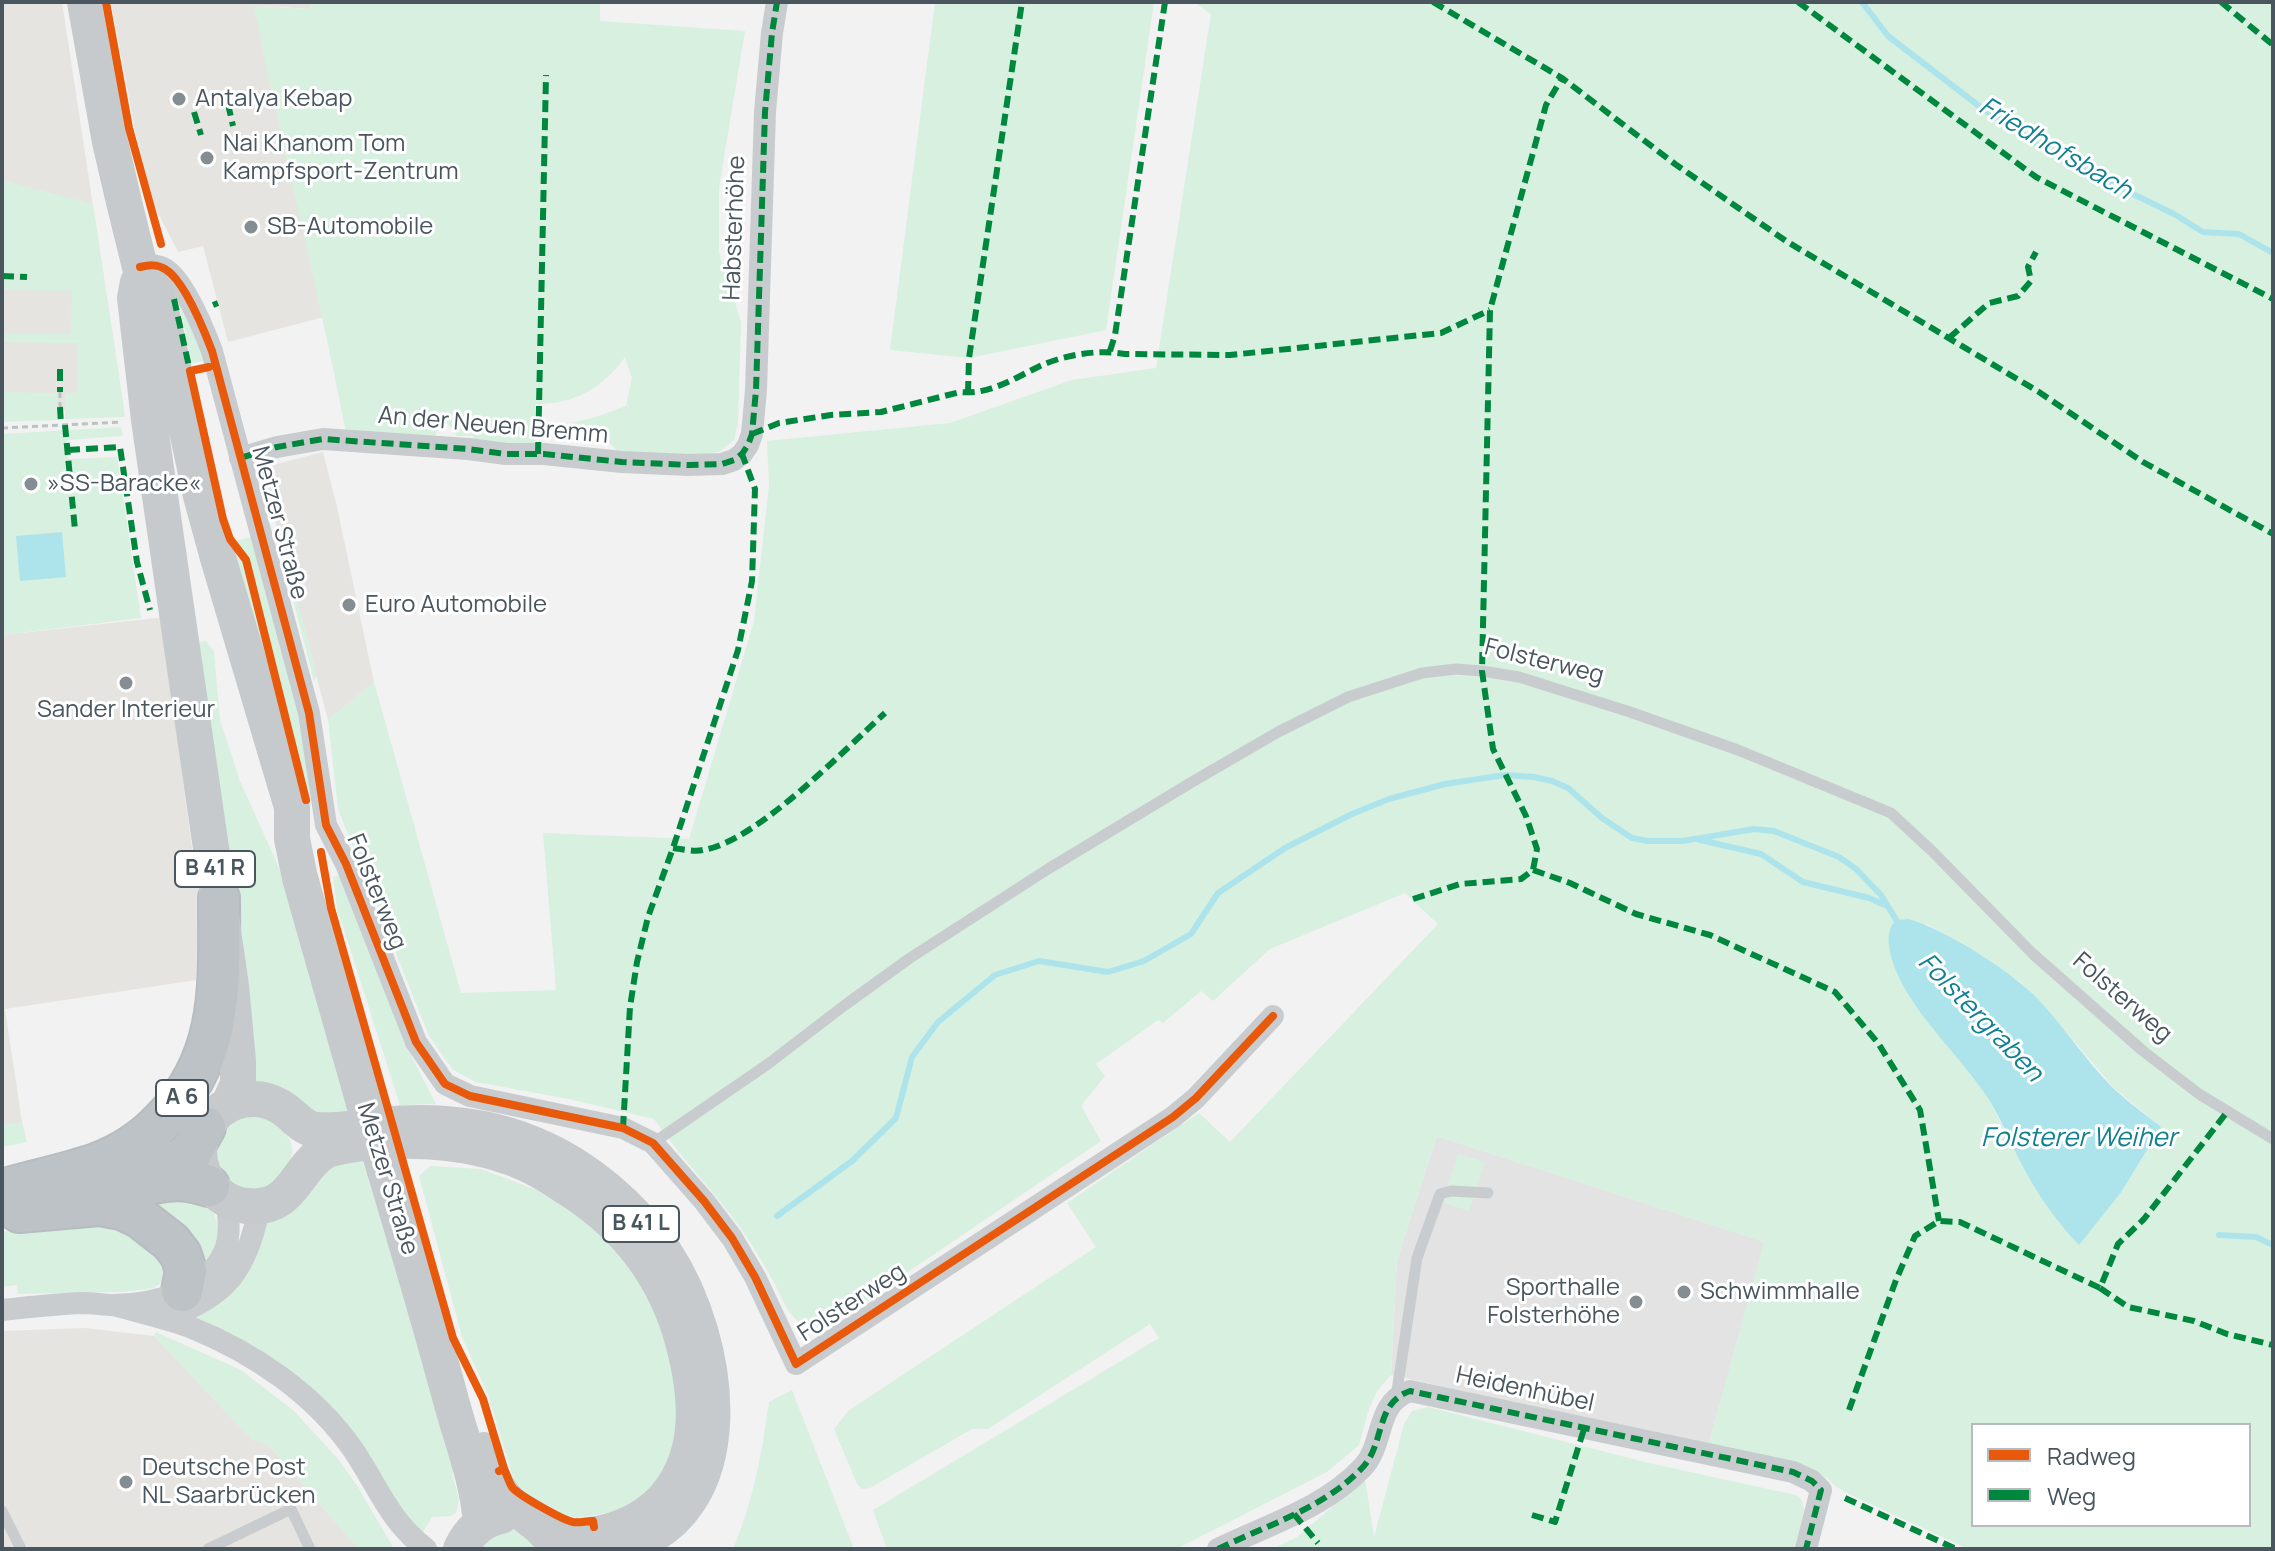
<!DOCTYPE html>
<html>
<head>
<meta charset="utf-8">
<style>
  body { margin:0 }
  #map { position:relative; width:2275px; height:1551px; overflow:hidden; background:#f2f2f2; font-family:Manrope,sans-serif }
  canvas { display:block }
  .frame { position:absolute; inset:0; border:4px solid #49565e; pointer-events:none }
  .legend { position:absolute; left:1971px; top:1423px; width:280px; height:104px; box-sizing:border-box; background:#fff; border:2px solid #b6bbbf; margin:0; padding:10px 14px; list-style:none; font-size:24px; color:#49565e }
  .legend li { display:flex; align-items:center; gap:16px; height:40px }
  .legend b { width:40px; border:2px solid #b6bbbf }
</style>
</head>
<body>
<div id="map">
<canvas width="2275" height="1551"></canvas>
<div class="frame"></div>
<ul class="legend">
<li><b style="height:10px;background:#e8590c"></b>Radweg</li>
<li><b style="height:10px;background:#00873e"></b>Weg</li>
</ul>
</div>
<script>
const c = document.querySelector('canvas').getContext('2d');
c.lineJoin = 'round';
function fill(path, color) { c.fillStyle = color; c.fill(path, 'evenodd'); }
function stroke(path, color, width, dash) { c.strokeStyle = color; c.lineWidth = width; c.lineCap = dash ? 'butt' : 'round'; c.setLineDash(dash || []); c.stroke(path); }
function write(font, color, halo, rows, align = 'center') {
  c.font = font + ' Manrope,sans-serif'; c.lineWidth = 6; c.setLineDash([]); c.textBaseline = 'middle'; c.strokeStyle = halo; c.fillStyle = color; for (const [text, x, y, turn = 0] of rows) {
    c.save(); c.translate(x, y); c.rotate((+turn || 0) * Math.PI / 180); c.textAlign = isNaN(turn) ? turn : align; if (halo) c.strokeText(text, 0, 0); c.fillText(text, 0, 0); c.restore();
  }
}
fill(new Path2D(`
  M2,2h60l62,407 -122,4z
  M111,2h200l-1,7 -47,-3 27,167 34,144 -96,25 -25,-96 -25,6 -23,-45 -19,-72z
  M323,452l14,55 37,175 -46,38 -67,-252z
  M166,617l7,90 30,222v50l-198,30 17,113 -20,4v-491z
  M85,1328l69,8 98,103 12,4 8,6 87,100h-357v-218z`), '#e6e4e0');
fill(new Path2D(`
  M1437,1136l328,106 -57,204 -317,-71 6,-115z`), '#e4e3e4');
fill(new Path2D(`
  M311,2h289v19l145,10 -26,156v65l22,70 -3,101 -4,17 -15,12 -29,5 -70,-4 -13,-12 -44,-1 -8,-13 41,-10 30,-11 6,-28 -7,-21c-22,31 -52,48 -90,47v37l-3,5 -59,-2v-8h-16l-10,-13 -8,4 -5,12 -88,-7c-28,-143 -64,-284 -92,-426l56,3z
  M935,2h219l-48,328 -137,28 -79,-8z
  M1194,2h1079v1547h-305l-121,-56 -12,-7 -6,-7 -16,-7 -105,-26 56,-204 -327,-106 -40,124 -6,115 -14,16 -9,21 -9,33 -32,27 -151,77h-289l-14,-39 286,-172 -9,-14 -162,105h-16l-102,59 -8,1 -5,-5 -23,-55 14,-18 248,-164 -29,-44 132,-90 31,29 208,-218 -33,-31 -135,56 -57,52 -12,-10 -38,32 -5,-3 -62,44 9,12 -24,30 20,35 -246,167 -32,16 -21,1c-18,-15 -19,-27 -30,-46 -8,-15 -17,-29 -26,-43 -28,-41 -64,-76 -92,-117l-85,-20 -93,-17 -23,-12 -24,-34 -91,-227 -10,-89 46,-38 87,311 95,-3 -13,-157 146,6 65,-218 15,-136 -2,-44 183,-18 122,-43 84,-12 55,-354zM1926,924l37,20 57,38 19,18 75,88 47,39 -39,64 -100,-27 -32,-62 -20,-31 -57,-69 -17,-31zM1973,1425h276v100h-276z
  M2,180l91,24 32,213 -60,2v-26l13,-1v-49l-76,-1v-9l69,1 1,-43 -70,-1v-11h28v-5h-28z
  M179,303l28,58 -15,2z
  M2,392l55,1v27l-55,2z
  M121,427l2,9 -56,4 1,19 49,-2 24,161 -139,17v-201z
  M254,536c10,39 70,240 52,264l-78,-257z
  M289,578l3,1 25,96 -3,6 -26,-101z
  M206,641l8,10 6,69 20,61 45,100 65,233 -25,4 -76,-35 -54,-434 5,-7z
  M341,875l65,171 30,58 -36,1 -63,-197 -4,-31z
  M266,1114c33,31 33,33 11,72l-41,7 -27,-44 16,-28z
  M22,1122l5,20 -25,5v-21z
  M360,1152l97,319 -5,2 7,26 -3,14 -6,3 -18,1 -11,18 -28,-38 -23,-41 -79,-84 -36,-25 -63,-32 68,-85 55,-55z
  M1458,1154l27,8 -16,49 -27,-9z
  M430,1166l51,3 66,25 41,27 39,42 25,37 19,44 11,77 -25,68 -41,22 -39,7 -16,-5 -33,-18 -13,-12 -27,-88 -26,-58 -43,-161z
  M164,1191l46,14c13,26 8,35 -3,60l-73,-60z
  M101,1214l67,44 -4,23 -10,7 -30,4 -106,2 -1,-9 -15,2v-55l64,-14z
  M156,1332l85,38 53,41 45,49 19,27 36,62h-35l-87,-100 -8,-6 -12,-3 -98,-104z
  M792,1390l62,159h-121c20,-47 29,-96 36,-147z
  M1428,1407l225,57 143,31c16,10 5,38 2,54h-526l25,-12 68,-58 9,58 30,-113 8,-13z
  M498,1530h16l27,19h-65z`), '#d7f0df');
fill(new Path2D(`
  M62,532l4,45 -46,4 -4,-45z
  M1909,919c37,11 102,52 129,80 27,29 48,62 75,89 15,14 32,26 48,39l-39,64 -43,54c-23,-24 -41,-50 -57,-80 -11,-21 -20,-44 -33,-65 -28,-44 -73,-82 -93,-129 -6,-17 -13,-38 0,-51z`), '#ade4ec');
stroke(new Path2D(`
  M1862,2l26,34 95,73 74,48 117,57 29,18 36,2 34,19
  M1700,840l61,14 42,28 66,16 18,8
  M777,1216l75,-55 44,-43 16,-61 26,-35 57,-47 44,-14 69,11 36,-11 47,-27 27,-41 67,-45 67,-34 37,-15 56,-15 60,-9 29,2 18,4 16,7 34,30 30,20 16,3h35l71,-12 20,2 65,26 17,12 25,26 19,31
  M2219,1235l37,2 17,8`), '#ade4ec', 6);
const motorway = new Path2D(`
  M96,1178l80,-16 14,-8 15,-27
  M142,1185c28,-5 39,-8 67,1
  M2,1190c31,-9 64,-16 94,-26 25,-9 48,-24 66,-43 64,-65 57,-140 57,-223
  M19,1212l80,-7 23,4 17,8 32,25 10,13 5,16 -4,20`);
stroke(motorway, '#b7bcc0', 44);
stroke(new Path2D(`
  M60,392v15
  M2,428l119,-6`), '#b8c4c0', 3, [6, 4]);
stroke(new Path2D(`
  M653,1143l115,-79 77,-59 65,-47 138,-89 144,-87 86,-50 70,-35 74,-24 34,-4 26,2 37,6 111,35 108,38 153,63 41,38 101,103 110,97 56,43 74,45
  M1396,1397l21,-139 23,-64 11,-3 37,2
  M2,1511l19,38
  M208,1549l83,-40 19,40`), '#c9ccce', 11);
stroke(new Path2D(`
  M140,267c9,-2 17,-3 25,2 19,11 39,61 47,82l97,362 17,112 20,39 70,178 29,42 25,12 153,32 30,15 51,58 28,37 23,39 41,87 377,-247 23,-19 77,-82
  M240,458l37,-11 46,-8 145,10 38,5h38l78,8 67,3 33,-1 12,-4 8,-6 6,-9 4,-11 4,-44 9,-278 7,-79 5,-31
  M113,1305c26,7 52,13 77,22 64,26 125,67 164,124 26,39 34,68 72,98
  M2,1310c27,-3 54,-6 81,-7 10,0 21,2 31,2 40,-1 94,-13 111,-55 6,-16 3,-34 2,-50
  M166,1319c63,-26 79,-46 94,-113
  M1218,1549c49,-24 107,-41 145,-82 22,-24 12,-64 47,-76l383,81 19,9 9,9 -15,59`), '#c9ccce', 22);
stroke(new Path2D(`
  M85,2l25,140 14,60 16,65 15,26 7,22 39,181 17,62 74,249v32l8,39 64,225
  M138,282l-3,16 14,122 82,566 7,75v23l-9,20
  M385,1171c22,74 44,148 64,222 11,43 29,86 32,131
  M484,1450c5,18 10,37 24,51 16,17 39,25 48,48
  M550,1536c65,5 123,-20 140,-88 9,-39 1,-80 -10,-117 -20,-64 -61,-112 -117,-146 -18,-12 -37,-23 -57,-29 -48,-17 -114,-19 -163,-10 -4,1 -15,3 -18,5 -30,17 -31,60 -78,55 -42,-4 -64,-57 -34,-89 16,-18 44,-24 66,-11 14,7 21,22 37,24 21,2 43,-3 64,-5 51,-5 105,-1 153,19 52,21 101,63 132,109 57,87 84,260 -45,296
  M461,1549c8,-18 21,-29 40,-33`), '#c7cacd', 36);
stroke(motorway, '#bcc2c5', 40);
stroke(new Path2D(`
  M364,1103l21,68`), '#c7cacd', 36);
stroke(new Path2D(`
  M1433,2l129,76 113,86 111,77 253,151 104,70 130,72
  M1798,2l238,175 237,122
  M2221,2l52,43
  M228,104l5,22
  M194,112l7,23
  M2,276l25,1
  M174,299l16,72
  M213,305l5,-2
  M1949,338l40,-35 29,-7 13,-15 -3,-14 8,-15
  M1110,351l5,-16 50,-333
  M60,369v23
  M968,393l1,-35 53,-356
  M60,407l1,18
  M65,425l10,105
  M752,434l27,-11 52,-8 50,-3 79,-20c29,3 53,-13 78,-25 25,-12 59,-18 87,-13l105,1 211,-22 49,-23
  M68,450l52,-3 17,115 13,48
  M538,454l8,-379
  M240,458l37,-11 46,-8 145,10 38,5h38l78,8 67,3 33,-1 12,-4 8,-6 6,-9 4,-11 4,-44 9,-278 7,-79 5,-31
  M673,848c9,1 21,4 30,2 53,-8 140,-99 182,-137
  M1533,870l37,13 66,31 74,21 125,57 43,51 42,67 19,111
  M1413,899l47,-15 61,-5 12,-9 4,-21 -11,-33 -33,-67 -11,-78 8,-361 56,-205 16,-27
  M623,1128l7,-121 7,-45 11,-45 25,-69 65,-198 14,-69 3,-92 -13,-35
  M2100,1288l28,19 66,14 33,13 46,11
  M1849,1410l47,-130 19,-44 24,-15 21,1 140,66 18,-44 26,-25 83,-107
  M1845,1498l111,51
  M1294,1514l24,29
  M1532,1515l23,7 29,-93
  M1218,1549c49,-24 107,-41 145,-82 22,-24 12,-64 47,-76l383,81 19,9 9,9 -15,59`), '#00873e', 6, [12, 6]);
stroke(new Path2D(`
  M106,2l23,126 32,116
  M140,267c9,-2 17,-3 25,2 19,11 39,61 47,82l97,362 17,112 20,39 70,178 29,42 25,12 153,32 30,15 51,58 28,37 23,39 41,87 377,-247 23,-19 77,-82
  M209,367l-19,4 33,148 7,20 16,21 60,240
  M321,852l10,56 122,430 30,61 21,70
  M499,1471l5,-2c3,6 5,13 8,18 6,8 51,33 61,35 6,1 13,-1 20,-1l1,6`), '#e8590c', 8);
for (const [x, y, r, color] of [
  [179,99,8,"#848d92"],
  [207,158,8,"#848d92"],
  [251,227,8,"#848d92"],
  [31,484,8,"#848d92"],
  [349,605,8,"#848d92"],
  [126,683,8,"#848d92"],
  [1684,1292,8,"#848d92"],
  [1636,1302,8,"#848d92"],
  [126,1482,8,"#848d92"]
]) { const dot = new Path2D(); dot.arc(x, y, r, 0, 2 * Math.PI); c.fillStyle = color; c.fill(dot); stroke(dot, '#fff', 3); }
for (const [x, y, w] of [
  [215,869,80],
  [182,1098,52],
  [641,1224,76]
]) { const box = new Path2D(); box.roundRect(x - w / 2, y - 18, w, 36, 6); c.fillStyle = '#fff'; c.fill(box); stroke(box, '#49565e', 2); }
write('bold 22px', '#49565e', null, [
  ["B 41 R",215,869],
  ["A 6",182,1098],
  ["B 41 L",641,1224]
]);
write('24px', '#49565e', '#fff', [
  ["Antalya Kebap",195,99],
  ["Nai Khanom Tom",223,144],
  ["Kampfsport-Zentrum",223,172],
  ["SB-Automobile",267,227],
  ["»SS-Baracke«",47,484],
  ["Euro Automobile",365,605],
  ["Sander Interieur",126,710,"center"],
  ["Sporthalle",1620,1288,"right"],
  ["Folsterhöhe",1620,1316,"right"],
  ["Schwimmhalle",1700,1292],
  ["Deutsche Post",142,1468],
  ["NL Saarbrücken",142,1496]
], 'left');
write('24px', '#49565e', '#fff', [
  ["Habsterhöhe",735,228,-88],
  ["An der Neuen Bremm",493,426,5],
  ["Metzer Straße",279,523,75],
  ["Folsterweg",1544,662,14],
  ["Folsterweg",376,892,68],
  ["Folsterweg",2122,998,41],
  ["Metzer Straße",387,1179,73],
  ["Folsterweg",852,1303,-33],
  ["Heidenhübel",1525,1390,12]
]);
write('italic 26px', '#118192', '#fff', [
  ["Friedhofsbach",2055,149,31],
  ["Folstergraben",1980,1018,46],
  ["Folsterer Weiher",2079,1139]
]);
</script>
</body>
</html>
